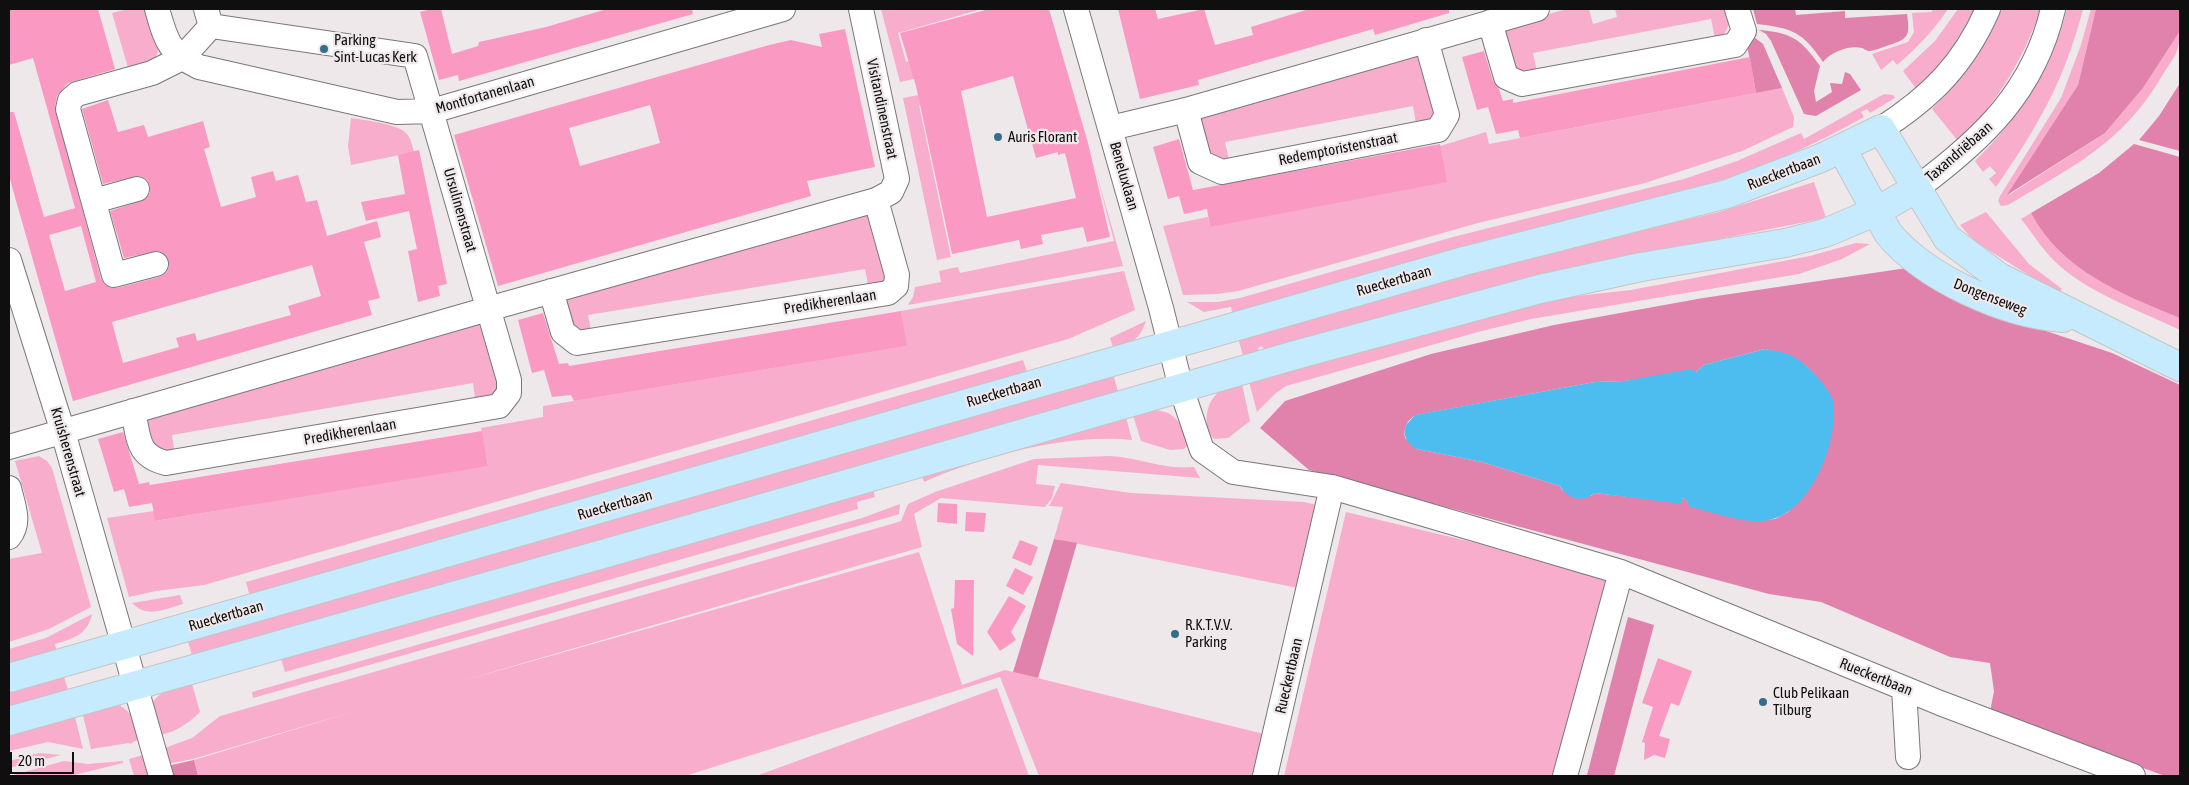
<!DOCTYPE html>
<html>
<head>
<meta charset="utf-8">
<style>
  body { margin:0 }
  #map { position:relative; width:2189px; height:785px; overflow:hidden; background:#eee8ea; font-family:"Asap Condensed",sans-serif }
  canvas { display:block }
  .frame { position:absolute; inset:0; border:10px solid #100f0f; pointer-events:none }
  .scale { position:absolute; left:10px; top:752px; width:64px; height:22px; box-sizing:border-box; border:2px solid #100f0f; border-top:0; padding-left:6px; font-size:15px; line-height:18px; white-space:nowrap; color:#100f0f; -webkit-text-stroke:4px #eee8ea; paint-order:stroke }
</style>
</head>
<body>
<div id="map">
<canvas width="2189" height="785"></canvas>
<div class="frame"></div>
<div class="scale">20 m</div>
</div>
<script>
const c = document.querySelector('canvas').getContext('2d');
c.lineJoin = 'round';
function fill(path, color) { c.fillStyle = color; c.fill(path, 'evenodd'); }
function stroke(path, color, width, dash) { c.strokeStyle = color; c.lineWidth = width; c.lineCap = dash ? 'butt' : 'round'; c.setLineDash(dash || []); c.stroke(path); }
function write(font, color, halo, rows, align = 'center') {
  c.font = font + ' "Asap Condensed",sans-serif'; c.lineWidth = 4.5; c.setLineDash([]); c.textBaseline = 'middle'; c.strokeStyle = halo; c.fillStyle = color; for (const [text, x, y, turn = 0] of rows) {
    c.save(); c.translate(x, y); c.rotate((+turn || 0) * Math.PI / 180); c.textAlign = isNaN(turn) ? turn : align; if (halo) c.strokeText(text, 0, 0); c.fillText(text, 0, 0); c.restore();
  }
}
fill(new Path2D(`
  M128,9h21l10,38 -4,13 -26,11 -17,-58z
  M881,9h101l-84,24 8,29 6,-2 6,18 -18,4z
  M1567,9h22l4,15 24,-7 -2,-8h112l3,13 -5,11 -10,5 -4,-19 -178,34 4,19 -10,2 -11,-5 -11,-37 5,-7z
  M1932,9h16c-14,21 -31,39 -51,56l-4,-5 -12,10 -9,-16 36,-12 6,-10 -2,-19 20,-1z
  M1958,9h17l-30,51 -28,30 -14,-19 32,-30z
  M2002,9h39c-18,50 -44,95 -83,132l-26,-32c30,-30 54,-61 70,-100z
  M2067,9h16c-19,73 -45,117 -87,178l-7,-8 7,-6 -6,-7 -7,6 -8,-11c44,-43 76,-92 92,-152z
  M2091,9h5l-18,76 -69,110 96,-62 38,-45 37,-57c0,22 -7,27 -18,45 -39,67 -90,91 -154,129l-7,1 -3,-5 2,-5 61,-98 20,-53z
  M1419,53l17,58 -6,9 -14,4 -3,-18 -188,36 4,18 -17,-1 -15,-42z
  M1782,88l12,29 -1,10 -51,24 -97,32 -167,40 -240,68 -21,3 -34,1 -20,-69 45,-9 2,10 230,-81 46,-14 3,12z
  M1884,94l9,1 2,3 -25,15 -3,-4 -6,3 3,5c-51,29 -104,51 -159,71l-472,128 -2,-9 -27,5 -17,-10h31l22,-4 213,-61 231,-58 53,-18 64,-28 3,6z
  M919,95l2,9 -2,1 32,152 -14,3 -34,-162z
  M351,118c13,2 47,6 55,15 5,5 6,12 8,19l-63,13 -3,-19z
  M1095,168l28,98 -215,39 5,-8 2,-10 26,-5 -2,-11 19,-4 2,6 154,-32z
  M1814,182l12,36 -178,35 -383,100 -3,-7 -4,2 2,7 -16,4 -6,-21 261,-74 220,-52z
  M867,211l19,67 -2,4 -15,8 -4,-21 -277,46 4,21 -15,-1 -13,-37z
  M1986,212l43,52 33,25 -3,5 -85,-53 -14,-16z
  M2031,213c33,58 91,80 149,105v12c-38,-18 -88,-36 -119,-63 -16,-13 -27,-32 -40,-48z
  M1856,243l14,1 -28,15 -43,15 -268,45 -53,13 -192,54 -10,7 -19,19 -8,-30 187,-54 123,-30 72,-8 179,-34z
  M1124,271l11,39 -67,29 -864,246 -48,6 -27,6 -22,-79 47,-7 2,10 332,-56 -7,-37 62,-11v-11l363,-60 -5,-35z
  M475,321l8,2 17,69 -24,13 -3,-22 -301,52 3,21 -23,-10 -6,-28z
  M1146,321c-6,18 -15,23 -32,29l-4,-12z
  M1023,360l5,15 -778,222 -4,-15z
  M1113,374l6,21 -926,264 -6,-21z
  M1242,384l8,37 -22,17 -14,1c-13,-14 -8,-40 8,-49 6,-3 13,-4 20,-6z
  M1153,410c24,1 29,15 35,35l-4,4 -14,1 -29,-9 -8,-26z
  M1126,417l6,23c-64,-7 -150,16 -208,42l-2,-6z
  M39,456l8,5 5,7 39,139 -42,22 -40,13v-83l33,-6 -27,-92z
  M1108,456c32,1 53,14 86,11l6,11 -162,-13 -2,19 19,2 -3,12 -7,9 -104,-9 -27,16 8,33 -464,135 461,-130 43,133 43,-15 271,67 -11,39h-226l-39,-99 -315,99h-487l-4,-16 168,-51 -169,50 -26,5 -5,-15 30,-11 28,-22 675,-193 6,-2 7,-17 27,-12 99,-33z
  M1061,483l70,10 173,9 22,5 -18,83 -254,-51 9,-32 -14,-1z
  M873,490l2,7 -18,5 1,7 -573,163 -4,-13z
  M900,504l-1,10 -6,2 -640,182 -1,-6 610,-174z
  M1346,512l130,31 146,42 -53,191h-285z
  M180,595l3,9c-19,5 -36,15 -51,-1z
  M92,614c-4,20 -19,25 -37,30l2,8 -48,14v-17l37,-11z
  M63,673l7,24 -61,18v-26z
  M192,684l8,28c-10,10 -28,23 -40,22l-8,-29c5,-15 26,-17 40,-21z
  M997,688l32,88h-273z
  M109,701c18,5 30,19 28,39l-7,4 -1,-1 -38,6 -10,-42z
  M73,709l10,40 -35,-7 -39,9v-24z
  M39,753l22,2 -52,13v-7z
  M143,755l6,20 -15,1 -5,-17z
  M64,761l24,3 35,-3v2l-53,13h-60z`), '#f7adcb');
fill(new Path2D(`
  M1753,9h42l1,6 49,-4v7l62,-4c3,21 2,25 -18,31 -6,2 -13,5 -19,6 -4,0 -5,-2 -8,-3 -13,-3 -31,4 -39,14 -20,-30 -31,-34 -66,-38z
  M2096,9h84v22l-37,57 -38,45 -98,62 71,-110z
  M1759,30c33,3 42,9 61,36l-6,25 2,11 16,-10 -2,-9 12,1 3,-12 5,2 11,16 -45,26 -12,-2 -33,-73 -5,-7z
  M1754,37l9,7 19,44 -26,5 -9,-48z
  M2180,83v68l-41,-11 20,-24z
  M2134,144l46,13v161c-58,-24 -118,-47 -149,-105l68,-40z
  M1907,268l88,46 117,39 68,32v391h-15l-175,-64 4,-21 -4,-28 -40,-6 -129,-55 -52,-8 -460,-124 -49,-42 25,-27 146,-47 123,-29 149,-27zM1765,349c34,8 41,13 62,42l-25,106 -14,15 -13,7 -20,2 -68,-19 -1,-4 -6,1 2,4 -87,-10 -4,3 -29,-6 -2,-4 -78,-24 -65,-13 -12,-11c-2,-10 2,-18 11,-23l179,-33 29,-1 72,-9 8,-7z
  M1054,539l23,4 -39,135 -25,-6z
  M1628,617l26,8 -40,151 -27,-1z
  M194,760l4,16h-28l-3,-10z`), '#e082ab');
fill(new Path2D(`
  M1765,349c9,2 21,3 29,8 12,6 37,32 39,45 6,39 -22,110 -64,118 -22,5 -57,-8 -79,-13l-5,-9 -4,1 1,5 -87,-11c-12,10 -27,7 -35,-7l-78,-24 -65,-13c-10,-5 -15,-13 -11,-24l9,-10 180,-33 29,-1 67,-12 5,3 8,-7z`), '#4dbdf0');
fill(new Path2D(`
  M9,9h89l17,60 -47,14 -11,13 -2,10 46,173 4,6 12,3 42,-11 7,-4 3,-6 -3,-12 -7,-4 -35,7 -14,-47 36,-12 4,-6v-7l-3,-6 -7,-4 -37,8 -21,-75 26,-9 10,32 26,-7 4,12 55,-16 7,26 -6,2 17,58 35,-10 -5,-20 22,-6 3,10 22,-6 8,27 11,-2 10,36 50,-15 4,16 -17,5 16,56 -12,3 4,14 -299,86 -64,-225v-64h5l30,105 31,-9 -42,-150 -24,7zM81,226l15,56 -31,9 -16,-56zM312,265l9,31 -33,10 3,9 -94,26 -2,-8 -19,5 3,9 -56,16 -11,-41z
  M431,9h10l11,45 26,-8 1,-4 67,-15 61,-18h85l1,5 -234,67 -1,-6 -19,5 -19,-68z
  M989,9h60l39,134 22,94 -23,5 -4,-15 -42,8 2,9 -22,5 -2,-9 -67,14 -36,-168 -16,-53zM1013,76l23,82 22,-6v3l7,-2 11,45 -89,19 -26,-126z
  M1118,9h37l3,10 46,-10 11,36 38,-10 -2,-8 58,-18h140v4l-74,22 -2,-6 -175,51 1,5 -59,14z
  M845,29l30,138 -68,14 4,15 -313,90 -44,-151 315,-90 22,-5 31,7 -3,-13zM650,105l10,38 -80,23 -11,-38z
  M1484,51l9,30 6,8 4,12 10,-2v4l237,-46 6,36 -236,45 -2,-8 -22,4 -8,-27 -11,3 -15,-53z
  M1179,139l14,51 247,-46 7,38 -237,45 -3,-18 -23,5 -5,-18 -11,3 -15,-52z
  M419,150l28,134 -9,2 2,10 -22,6 -10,-51 9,-2 -8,-38 -43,10 -5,-19 44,-8 -7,-39z
  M901,311l6,35 -333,55 -3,-6 -19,2 -8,-27 -12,3 -14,-53 25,-7 16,51 9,-1 1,3z
  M482,431l6,35 -333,55 -3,-18 -23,4 -5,-18 -10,3 -16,-53 25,-7 16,52 10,-2 1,3z
  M938,503l19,1v20l-20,-2z
  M966,512l20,1 -2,19 -19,-1z
  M1020,540l18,7 -7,19 -19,-8z
  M1015,568l18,9 -10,18 -17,-9z
  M955,580h19l-1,76 -16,-12 -6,-35 3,-1z
  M1009,596l17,10 -15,26 5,8 -16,11 -13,-19z
  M1658,658l34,13 -13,35 -8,-3 -12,33 11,3 -5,19 -11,-3 -10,5 1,-17 -3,-1 11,-35 -11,-4z`), '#fa9ac3');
const minor = new Path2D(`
  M157,9c9,31 11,43 42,58l198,45 35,-1 351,-102
  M1076,9l85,299 20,80 21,62 31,22 99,15 289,85 319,131 193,73
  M1490,22l16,55 16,7 213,-39 9,-14 -7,-22
  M1186,110l14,52 22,10 216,-42 9,-15 -21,-75
  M1111,128l75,-18 351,-101
  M1881,129c50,-32 83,-65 107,-120
  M1917,188c66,-49 117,-97 136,-179
  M94,201l43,-12
  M9,260l54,172 98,344
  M156,264l-42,11 -46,-166 2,-9 7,-6 75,-21 30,-15 29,-32 -5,-17
  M551,291l12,41 14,11 311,-50 8,-7 1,-11 -21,-75
  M133,411c6,26 3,45 33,52l333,-57 10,-13v-13l-94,-324 -204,-30
  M9,447l479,-138 388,-109 15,-8 6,-13 -36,-170
  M9,488c4,18 12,34 0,49
  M1904,689l4,68
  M1265,776l67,-289
  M1565,776l56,-204`);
const major = new Path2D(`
  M1842,149l46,84c37,45 117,81 175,85
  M9,678l1455,-417 263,-67 94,-36 60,-29 66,109 52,39 181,90
  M9,721l601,-169 689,-198 241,-65 101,-22 144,-24 40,-10 52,-22 40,-23`);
stroke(minor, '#7b7778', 26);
stroke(major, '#c6c5c5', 30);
stroke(minor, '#fff', 24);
stroke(major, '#c7ebfe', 28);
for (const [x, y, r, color] of [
  [324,49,5,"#366d88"],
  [998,137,5,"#366d88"],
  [1175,634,5,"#366d88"],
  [1763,702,5,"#366d88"]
]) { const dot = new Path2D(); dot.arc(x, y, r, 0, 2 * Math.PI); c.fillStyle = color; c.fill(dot); stroke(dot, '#eee8ea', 2); }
write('15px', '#100f0f', '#eee8ea', [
  ["Parking",334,40],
  ["Sint-Lucas Kerk",334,57],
  ["Auris Florant",1008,137],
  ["R.K.T.V.V.",1185,625],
  ["Parking",1185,642],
  ["Club Pelikaan",1773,693],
  ["Tilburg",1773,710]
], 'left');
write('15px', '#100f0f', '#eee8ea', [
  ["Montfortanenlaan",485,95,-16],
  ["Visitandinenstraat",882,109,78],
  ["Redemptoristenstraat",1338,149,-11],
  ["Taxandriëbaan",1959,152,-41],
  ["Rueckertbaan",1784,172,-21],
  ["Beneluxlaan",1124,176,74],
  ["Ursulinenstraat",460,210,74],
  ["Rueckertbaan",1394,281,-16],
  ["Dongenseweg",1990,297,21],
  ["Predikherenlaan",830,302,-9],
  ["Rueckertbaan",1004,392,-16],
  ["Predikherenlaan",350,432,-10],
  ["Kruisherenstraat",68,452,74],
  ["Rueckertbaan",615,505,-16],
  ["Rueckertbaan",226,616,-16],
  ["Rueckertbaan",1289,676,-77],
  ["Rueckertbaan",1876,677,22]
]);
</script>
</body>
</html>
